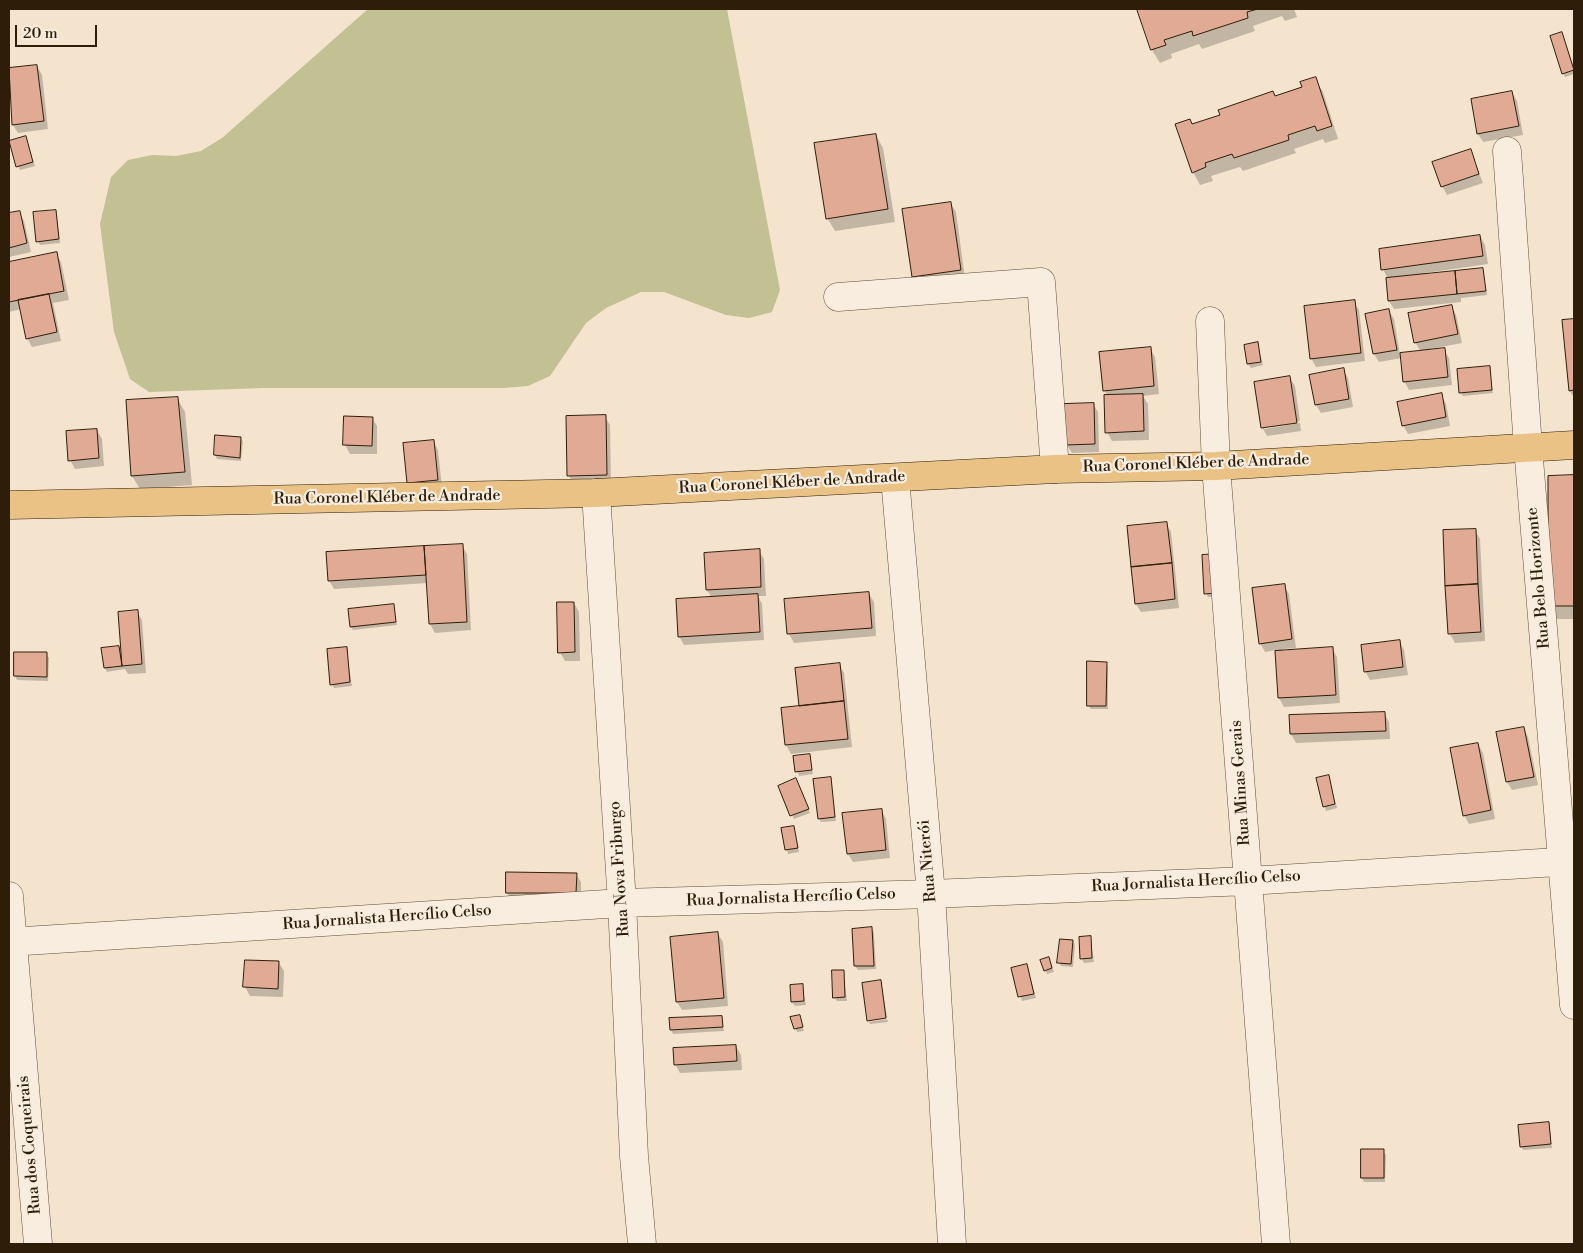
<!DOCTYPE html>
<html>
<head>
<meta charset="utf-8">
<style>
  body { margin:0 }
  #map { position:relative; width:1583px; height:1253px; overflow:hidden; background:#f4e3cd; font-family:"Libre Bodoni",serif }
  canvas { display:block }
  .frame { position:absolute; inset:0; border:10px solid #2e1e09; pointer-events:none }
  .scale { position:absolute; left:15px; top:25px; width:82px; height:22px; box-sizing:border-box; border:2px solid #2e1e09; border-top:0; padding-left:6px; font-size:15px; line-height:18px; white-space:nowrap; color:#2e1e09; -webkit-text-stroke:4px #f8edde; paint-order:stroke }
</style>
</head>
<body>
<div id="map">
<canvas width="1583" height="1253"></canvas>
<div class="frame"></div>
<div class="scale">20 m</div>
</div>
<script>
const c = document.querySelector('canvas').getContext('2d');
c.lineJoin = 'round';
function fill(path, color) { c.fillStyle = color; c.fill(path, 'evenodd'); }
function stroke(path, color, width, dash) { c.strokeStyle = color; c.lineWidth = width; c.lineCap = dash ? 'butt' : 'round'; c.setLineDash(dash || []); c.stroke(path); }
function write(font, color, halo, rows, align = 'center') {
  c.font = font + ' "Libre Bodoni",serif'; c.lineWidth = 4.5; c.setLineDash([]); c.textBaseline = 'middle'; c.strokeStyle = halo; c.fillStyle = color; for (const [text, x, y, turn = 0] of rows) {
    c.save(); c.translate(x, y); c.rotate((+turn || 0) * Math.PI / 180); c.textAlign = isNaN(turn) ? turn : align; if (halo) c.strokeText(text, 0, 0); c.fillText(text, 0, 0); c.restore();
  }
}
fill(new Path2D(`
  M368,9h359l53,281 -8,22 -23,6 -23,-3 -62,-23h-23l-35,16 -20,15 -36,53 -22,10 -24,2h-241l-114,4 -19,-13 -16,-47 -14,-108 11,-47 17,-17 24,-5 24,1 25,-5 21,-13z`), '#c3c193');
fill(new Path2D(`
  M1138,9h156l3,8 -12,4 -3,-5 -29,10 2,5 -53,18 -3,-5 -28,10 1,4 -12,5 -8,-13z
  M1563,38l11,33v3l-9,3 -2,-4z
  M37,66l5,9 6,54 -30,4 -5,-8 -4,-56z
  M1315,79l8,13 15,47 -13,4 -2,-4 -29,10 2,4 -53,18 -3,-4 -29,9 2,5 -13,4 -7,-13 -1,-47 112,-37z
  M1512,92l5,9 6,34 -40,7 -5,-8z
  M876,135l7,13 12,74 -60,9 -8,-13z
  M25,137l10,29 -15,4 -2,-4z
  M1470,150l13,33 -36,12 -5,-9z
  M951,204l5,8 9,67 -47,6 -5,-8z
  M56,211l4,32 -20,2 -2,-4z
  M19,212l5,9 7,31 -22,5v-42z
  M1480,236l5,9 3,19 -63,9 1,2 57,-6 4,26 -26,3v4l-67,7 -5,-8 -1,-22 -5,-10z
  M56,254l5,8 8,38 -16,3 8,38 -29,6 -5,-9 -6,-29 -12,3v-49z
  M1354,302l5,8 6,51 -49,6 -5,-9z
  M1451,306l5,9 6,28 -37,7v2l19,-2 5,8 3,27 -43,5 -5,-9 -2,-23 -23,4 -5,-8 15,-43 5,8 6,36 21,-3 -6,-10z
  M1574,320v78l-4,-7 -7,-70z
  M1257,344l6,21 -12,3 -3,-4z
  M1150,348l5,9 4,37 -16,2 5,8 1,36 -37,1 -5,-9 1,-36 -4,-6z
  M1489,368l4,25 -30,3 -3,-4z
  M1343,370l5,8 5,29 -32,6 -5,-8z
  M1290,378l5,8 5,35 -36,5v3l36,-6 1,8 -34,5 -5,-9z
  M1441,395l5,9 4,22 -42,8 -5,-9z
  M177,398l8,14 7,73 -52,4 -8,-13z
  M1093,404l5,8 1,40 -27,1 -5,-8z
  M346,417l26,1 5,8v28h-27l-5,-9z
  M605,417l5,8 1,59 -37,1 -5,-9z
  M97,430l5,9 2,27 -29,3 -5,-9z
  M217,437l24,1 2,4 -2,19 -24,-2 -2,-4z
  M433,441l5,9 4,38 -29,3 -5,-8z
  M1549,477h25v142h-17l-8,-13z
  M1166,523l5,9 8,76 -38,4 -5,-8z
  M1475,530l5,9 5,102 -30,2 -5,-9 -6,-103z
  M462,546l5,8 4,76 -36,3 -5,-9 -2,-41 -94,6 -5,-9z
  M759,551l5,8 2,37h-8l4,8 2,36 -80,5 -5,-9 33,-38 -5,-8z
  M1216,556l4,41h-12l-2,-4z
  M1284,586l5,8 7,54 -13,1v2l49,-3 5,9 3,46 -56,4 -5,-9 -2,-48 -12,2 -5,-9z
  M869,594l5,8 2,34 -82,7 -5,-9 -3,-34z
  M574,603l5,9 1,49h-15l-5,-9z
  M393,605l4,20 -44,5 -2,-3z
  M137,612l5,8 4,53 -18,1 -3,-5 -18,3 -2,-4 13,-21 4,8z
  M1399,641l5,9 4,25 -38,5 -5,-9z
  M346,648l6,38 -18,2 -2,-4z
  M46,654l3,4 -1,23 -31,-1 -2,-4z
  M1106,663l2,4v42h-17l-3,-4z
  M839,665l5,8 8,74 -61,7 -5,-9 -4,-36 18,-2 -4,-38z
  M1384,713l5,9 1,17 -94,4 -5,-9z
  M1524,728l4,9 10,48 -26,5 -5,-8z
  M1478,744l5,9 12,66 -26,5 -5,-9z
  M809,755l4,19 -14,2 -4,-19z
  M1328,776l9,32 -11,3 -9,-32z
  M830,778l6,43 -15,1 -2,-4z
  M798,784l12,29 -16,6 -15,-33z
  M881,810l5,9 4,39 -37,4 -5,-8z
  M793,827l6,25 -11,2 -6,-25z
  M576,874l5,8v20l-69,-1 -5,-8z
  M872,929l2,4 2,36 -18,1 -3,-4 -1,-36z
  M718,934l5,8 5,64 -46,4 -5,-8z
  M1090,937l4,25 -10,1 -2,-4z
  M1073,941l2,4 -2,22 -12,-1 -2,-4z
  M246,962l33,1 5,8 -1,26 -33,-1 -5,-9z
  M1051,963l3,9 -7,2 -2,-4z
  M1027,966l9,32 -14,3 -9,-32z
  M843,971l4,30h-10l-3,-4z
  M881,981l6,36 -19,2z
  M802,986l4,19 -11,1 -3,-4z
  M799,1016l5,15 -7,1 -2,-4z
  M721,1017l3,14 -51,3 -2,-4z
  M887,1019l1,3 -18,2 -1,-2z
  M736,1046l5,9 1,15 -62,3 -5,-9z
  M1549,1123l3,25 -29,2 -2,-4z
  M1383,1151l3,4 -1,27h-21l-2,-4z`), '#0003');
const building = new Path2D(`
  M1137,9h121l-11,3 1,6 -55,18 -1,-5 -28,9 2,5 -15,5z
  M1562,32l12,38 -12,4 -12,-38z
  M37,65l7,56 -32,4 -3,-57z
  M1316,77l16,49 -15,5 -2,-5 -27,9 1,5 -55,18 -2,-4 -27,9 1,4 -14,6 -17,-49 15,-5 2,5 28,-9 -2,-5 55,-19 2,5 27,-9 -2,-5z
  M1512,91l7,35 -42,8 -6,-35z
  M876,134l12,75 -62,10 -12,-76z
  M26,136l7,26 -17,5 -7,-26z
  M1471,149l8,25 -38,13 -9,-25z
  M951,202l10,68 -49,7 -10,-68z
  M56,210l3,29 -23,3 -3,-30z
  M20,211l7,32 -18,5v-35z
  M1480,235l3,21 -102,14 -2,-21z
  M57,252l7,39 -55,11v-40z
  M1483,268l3,23 -29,3 -2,-23z
  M1455,271l2,23 -69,7 -2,-23z
  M49,294l8,38 -31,7 -8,-39z
  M1355,300l6,53 -51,6 -6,-53z
  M1452,305l6,29 -44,9 -6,-30z
  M1389,309l8,41 -24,4 -8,-40z
  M1574,319v71l-5,1 -7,-71z
  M1258,342l3,20 -14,2 -3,-19z
  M1151,347l3,39 -51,5 -4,-39z
  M1445,348l3,29 -45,5 -3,-29z
  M1490,366l2,24 -33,3 -2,-24z
  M1344,368l5,31 -34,6 -6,-30z
  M1290,376l7,47 -36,5 -7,-46z
  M1442,393l4,24 -44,9 -5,-24z
  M1143,394l1,37 -39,2 -1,-38z
  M178,397l7,75 -54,4 -5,-76z
  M1094,403l1,41 -29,1 -2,-41z
  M606,415l1,60 -40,1 -1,-60z
  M344,416l29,1 -1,29 -29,-1z
  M97,429l2,29 -31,3 -2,-30z
  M215,435l26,2 -1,21 -26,-3z
  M434,440l4,40 -31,3 -4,-40z
  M1574,475v131h-26v-130z
  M1167,522l5,41 -41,4 -4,-41z
  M1476,529l2,55 -33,2 -2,-56z
  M463,544l4,78 -38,2 -5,-78z
  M424,546l2,29 -98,6 -2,-29z
  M760,549l1,38 -55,3 -2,-37z
  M1216,554l2,39 -14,1 -2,-39z
  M1172,563l3,36 -40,5 -4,-37z
  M1285,584l7,55 -33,5 -7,-56z
  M1478,584l3,48 -33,2 -3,-48z
  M869,592l3,36 -85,6 -3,-35z
  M758,594l2,38 -82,5 -2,-38z
  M557,602h17l1,50 -17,1z
  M394,604l2,18 -46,5 -2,-18z
  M138,610l4,54 -20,2 -4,-54z
  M1400,640l3,27 -39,5 -3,-27z
  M119,646l3,20 -18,2 -3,-20z
  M347,647l3,35 -20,3 -3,-36z
  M1333,647l3,48 -58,3 -3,-47z
  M14,652h33v25l-33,-1z
  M1087,661l20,1 -1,44h-19z
  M840,663l4,38 -45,5 -4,-38z
  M844,701l4,38 -63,6 -4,-37z
  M1385,712l1,19 -96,3 -1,-19z
  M1524,727l10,50 -28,5 -10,-50z
  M1478,743l13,67 -28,6 -13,-68z
  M810,754l2,16 -17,2 -2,-16z
  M1329,775l6,29 -12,3 -7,-29z
  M831,777l4,40 -17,2 -5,-40z
  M796,778l13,31 -19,7 -12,-30z
  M882,809l4,41 -39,4 -5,-41z
  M794,826l4,22 -13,2 -4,-22z
  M506,872l71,1 -1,20h-70z
  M872,927l2,39h-20l-2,-37z
  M718,932l6,66 -48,4 -6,-65z
  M1091,936l1,22 -12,1 -1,-22z
  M1060,939l13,1 -2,24 -14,-1z
  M1049,957l3,11 -8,3 -4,-11z
  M245,960l34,1 -1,28 -35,-2z
  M1027,964l7,30 -16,3 -7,-29z
  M832,970h12l1,27 -12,1z
  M881,980l5,38 -19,3 -5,-38z
  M803,984l1,17 -13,1 -1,-17z
  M800,1015l3,12 -9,2 -4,-12z
  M722,1016l1,11 -53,3 -1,-12z
  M736,1045l1,16 -63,4 -1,-17z
  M1549,1122l2,22 -31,3 -2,-22z
  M1361,1149h23v29h-23z`);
fill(building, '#e1aa95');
stroke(building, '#2e1e09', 1);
const minor = new Path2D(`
  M1507,151l21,296 46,558
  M838,297l203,-15 14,187
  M1210,321l6,145 60,778
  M895,478l36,416 21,350
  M596,493l26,410 12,253 8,88
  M9,896l29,348
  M9,942l613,-39 309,-9 317,-13 326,-20`);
const major = new Path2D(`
  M9,505l587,-12 459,-24 161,-3 358,-21`);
stroke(minor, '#604f3a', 29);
stroke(major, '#2e1e09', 29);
stroke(minor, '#f8edde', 28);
stroke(major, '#eac286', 28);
write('16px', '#2e1e09', '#f8edde', [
  ["Rua Coronel Kléber de Andrade",1196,464,-2],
  ["Rua Coronel Kléber de Andrade",792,483,-3],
  ["Rua Coronel Kléber de Andrade",387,498,-1],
  ["Rua Belo Horizonte",1539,578,-95],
  ["Rua Minas Gerais",1241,783,-94],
  ["Rua Niterói",928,861,-95],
  ["Rua Nova Friburgo",620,869,-94],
  ["Rua Jornalista Hercílio Celso",1196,882,-3],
  ["Rua Jornalista Hercílio Celso",791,898,-2],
  ["Rua Jornalista Hercílio Celso",387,918,-4],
  ["Rua dos Coqueirais",30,1145,-95]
]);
</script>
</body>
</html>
